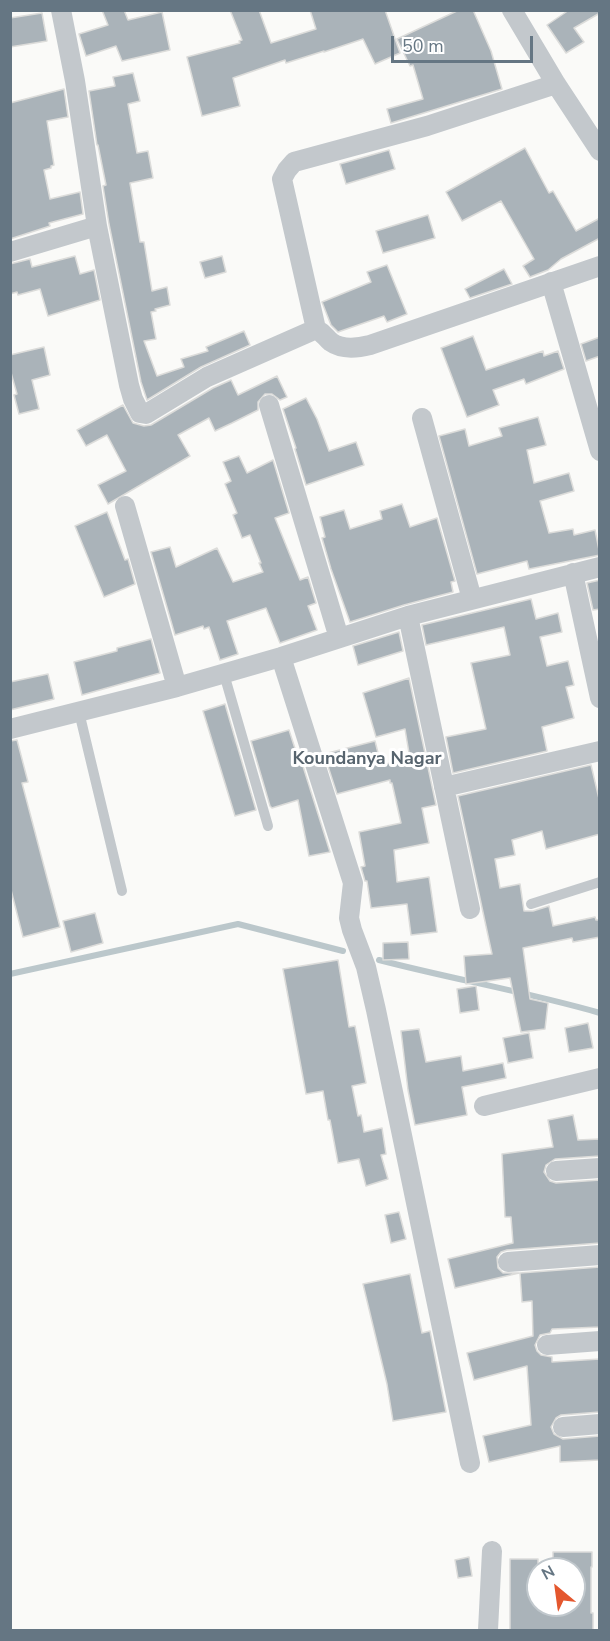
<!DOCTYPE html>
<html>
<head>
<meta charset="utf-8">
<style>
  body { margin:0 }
  #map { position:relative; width:610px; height:1641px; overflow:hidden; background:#fafaf8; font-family:"Nunito Sans",sans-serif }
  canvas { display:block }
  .frame { position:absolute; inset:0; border:12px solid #657683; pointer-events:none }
  .north { position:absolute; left:526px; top:1557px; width:60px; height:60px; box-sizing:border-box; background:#fff; border:2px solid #c1c8cd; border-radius:50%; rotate:331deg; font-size:16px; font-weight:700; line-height:24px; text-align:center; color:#657683 }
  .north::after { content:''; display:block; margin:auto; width:21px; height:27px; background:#e4572e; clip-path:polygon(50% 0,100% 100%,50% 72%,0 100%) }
  .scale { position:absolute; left:391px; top:36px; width:142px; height:27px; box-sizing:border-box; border:3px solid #657683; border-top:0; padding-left:8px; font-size:18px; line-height:21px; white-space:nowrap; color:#657683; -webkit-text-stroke:4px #fff; paint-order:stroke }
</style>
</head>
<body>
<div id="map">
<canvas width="610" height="1641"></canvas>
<div class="frame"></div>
<div class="north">N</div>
<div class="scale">50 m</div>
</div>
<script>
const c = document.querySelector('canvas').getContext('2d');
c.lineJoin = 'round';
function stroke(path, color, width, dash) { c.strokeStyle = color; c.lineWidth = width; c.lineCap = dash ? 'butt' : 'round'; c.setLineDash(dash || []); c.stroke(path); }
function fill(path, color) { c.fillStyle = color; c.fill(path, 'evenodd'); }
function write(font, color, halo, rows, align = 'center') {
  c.font = font + ' "Nunito Sans",sans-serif'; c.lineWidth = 6; c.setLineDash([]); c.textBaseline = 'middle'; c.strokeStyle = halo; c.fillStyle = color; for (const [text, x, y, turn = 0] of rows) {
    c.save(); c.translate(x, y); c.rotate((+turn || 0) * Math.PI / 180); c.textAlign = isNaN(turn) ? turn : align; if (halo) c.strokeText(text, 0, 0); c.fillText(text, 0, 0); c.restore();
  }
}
stroke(new Path2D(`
  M379,960c73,19 148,32 221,53
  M10,974l228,-50 105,27`), '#bbc7cb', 6);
const building = new Path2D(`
  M102,10h22l4,10 34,-8 8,38 -48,11 -6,-15 -30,10 -7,-22 29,-9z
  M230,10h29l12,33 45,-14 -6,-19h75l15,43 -25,11 -12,-25 -39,13v-1l-38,12 -1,-3 -52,18 7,28 -38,10 -15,-59 53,-14 -1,-2 3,-1z
  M459,10h14l18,41 11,38 -111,34 -4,-14 36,-10 -10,-34 -3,1 -13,-27z
  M569,10h31v3l-26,15 10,14 -18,11 -19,-28z
  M42,13l5,28 -37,6v-29z
  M133,73l7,28 -12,3 9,49 11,-2 5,27 -23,5 10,59h4l8,49 15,-4 3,18 -15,4 1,2 -5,1 5,27 -12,2 13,35 27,-9 -3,-8 27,-8 -2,-4 38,-16 6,14 -49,22 -54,33 -6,-18 -32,-158 -6,-38 3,-1 -8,-40h-1l-8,-54 26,-5 -2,-9z
  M64,89l4,28 -21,4 7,44 -3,1v2l-7,2 6,29 30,-7 3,22 -34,9 1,3 -40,13v-136z
  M525,148l24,45 4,-2 23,40 24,-13v20l-39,21 -13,11 -18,7 -7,-11 11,-7 -33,-58 -39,20 -16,-29z
  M389,150l6,19 -49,15 -6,-20z
  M428,215l7,23 -52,15 -7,-22z
  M75,256l5,18 14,-4 6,30 -52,16 -8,-27 -22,6 -1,-3 -7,2v-30l20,-5 2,8z
  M222,256l4,16 -21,6 -5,-16z
  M387,265l20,49 -20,8 -3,-6 -46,16 -7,-7 -9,-23 49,-20 -4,-10z
  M504,269l8,15 -42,14 -5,-9z
  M473,336l13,34 57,-19 1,5 14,-5 6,18 -38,15 -2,-5 -31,11 6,15 -32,12 -26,-69z
  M600,337v19l-14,5 -5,-17z
  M44,347l6,28 -18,5 7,29 -20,5 -5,-19 3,-1 -7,-25v-14z
  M277,376l10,21 -7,3 -8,-6h-7l-7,8v8l-26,13 -17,8 -6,-13 -31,17 12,21 -82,48 -10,-19 28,-14 -19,-36 -21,11 -9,-16 46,-25 10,18 11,3 7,-1 62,-37 18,-8 7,15z
  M306,398l11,21 12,32 27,-9 8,23 -58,20 -11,-36 1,-1 -13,-39z
  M538,417l8,28 -19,5 7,33 35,-10 5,18 -34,10 9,32 24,-4 1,6 21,-5 5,25 -71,14 -2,-8 -50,13 -38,-138 26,-7 4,17 33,-10 -3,-8z
  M239,456l8,17 26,-13 16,53 -14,5 25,62 8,-3 8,26 -8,3 9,24 -37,13 -14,-35 -39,13 11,33 -18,6 -11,-33 -5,2 -1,-3 -28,9 -24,-83 19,-5 6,20 41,-19 16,34 30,-10 -4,-9h2l-11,-28 -8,3 -9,-23 4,-2 -12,-29 6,-3 -8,-19z
  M402,504l8,23 27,-9 18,63 -4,1 2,10 -49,13 -54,17 -19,-53 -9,-31 3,-1 -5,-20 24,-7 6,19 32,-10 -2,-8z
  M107,512l18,48 3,-1 7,25 -31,13 -29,-71z
  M600,580v29l-7,1 -6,-27z
  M531,599l5,20 22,-6 4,19 -22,5 7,29 21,-5 6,24 -8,2 8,31 -32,9 5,24 -94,22 -7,-36 40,-8 -15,-66 39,-8 -6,-28 -78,18 -4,-20z
  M399,632l4,19 -45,14 -5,-19z
  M151,639l9,34 -78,22 -8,-33 43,-11v-3z
  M48,674l6,25 -44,11v-28z
  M409,678l27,127 -14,3 7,35 -35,7 3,32 32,-5 8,55 -26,3 -4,-31 -36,4 -4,-27h-2l-4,-14 4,-1 -6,-34 42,-9 -9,-40h-2v-3l-53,14 -13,-40 51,-13 6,24 29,-6 -5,-30 -29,8 -13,-44z
  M225,704l31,106 -21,6 -32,-105z
  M289,730l10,31 2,-1 29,92 -21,4 -11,-56 -26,8 -2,-2 -19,-65z
  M17,740l11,42 -6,1 38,144 -37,10 -13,-51v-145z
  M591,765l9,38v31l-54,15 -4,-18 -30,9 3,15 -20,4 5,29 20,-4 4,27h9l16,-5 4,20 42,-9 1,3h4v17l-27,5 -1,-4 -49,10 7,51 18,4 -3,26 -24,3 -11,-54 -44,6 -2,-28 28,-2 -34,-158z
  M95,913l8,30 -32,9 -8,-31z
  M408,942l1,17 -26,1v-17z
  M338,960l11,67 6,-1 11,57 -14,3 6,30 3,-1 3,17 18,-4 4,26 -5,1 7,24 -22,7 -7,-27 -21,4 -8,-43h-2l-5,-29 -17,3 -23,-125z
  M476,986l3,24 -19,3 -3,-24z
  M588,1023l5,25 -24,4 -4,-24z
  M419,1029l7,33 35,-6 2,15 40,-8 3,15 -44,9 5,28 -52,10 -7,-35 -7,-59z
  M529,1033l4,25 -25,5 -5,-25z
  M573,1115l5,25 22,-1v17l-45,3 -9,6 -2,7 6,9 6,2 44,-3v63l-93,7 -6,2 -4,5 1,11 5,5h16l-64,15 -7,-29 65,-16 -2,-26h-6l-3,-63 51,-7 -5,-27z
  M399,1212l7,27 -15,4 -6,-28z
  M600,1267v60l-48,2 -2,4 -10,2 -5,10 2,6 4,4 11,2v5l48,-3v53l-39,3 -5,3 -5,9 3,7 9,5 37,-3v24l-40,2v-16l-71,16 -6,-26 48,-11 -4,-59 -53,14 -7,-27 66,-17 -1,-35 -10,1 -2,-29z
  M410,1274l12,59 8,-2 16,81 -53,9 -6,-37 -24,-100z
  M553,1552h39v15h-1v46h2v17h-83v-71h28v46h36v-36h-21z
  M469,1557l3,19 -14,2 -3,-18z`);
fill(building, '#aab3b9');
stroke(building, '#dcdcda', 1.5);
stroke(new Path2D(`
  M224,674l44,152
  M79,712l43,179
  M531,904l69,-22`), '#c3c8cc', 10);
stroke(new Path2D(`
  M61,10l14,71 22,145 32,159 4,14 7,14 6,1 61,-37 109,-48c9,5 9,8 15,13 11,8 27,6 39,3l230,-79
  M512,10l44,74 44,67
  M10,252l87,-26
  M551,282l49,169
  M316,329l-34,-150 5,-9 7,-8 133,-36 129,-42
  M269,405l70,233
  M422,418l50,181
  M125,506l52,181
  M573,573l27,125
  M408,616l62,293
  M281,657l72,226 -4,35 3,12 14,37 10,43 94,453
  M10,729l167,-42 104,-30 127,-41 192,-49
  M444,787l156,-36
  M484,1106l116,-28
  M556,1171l44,-3
  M508,1262l92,-7
  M547,1345l53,-4
  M563,1427l37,-3
  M488,1630l4,-79`), '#c3c8cc', 20);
write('bold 18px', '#57646e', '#fff', [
  ["Koundanya Nagar",367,760]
]);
</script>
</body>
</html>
